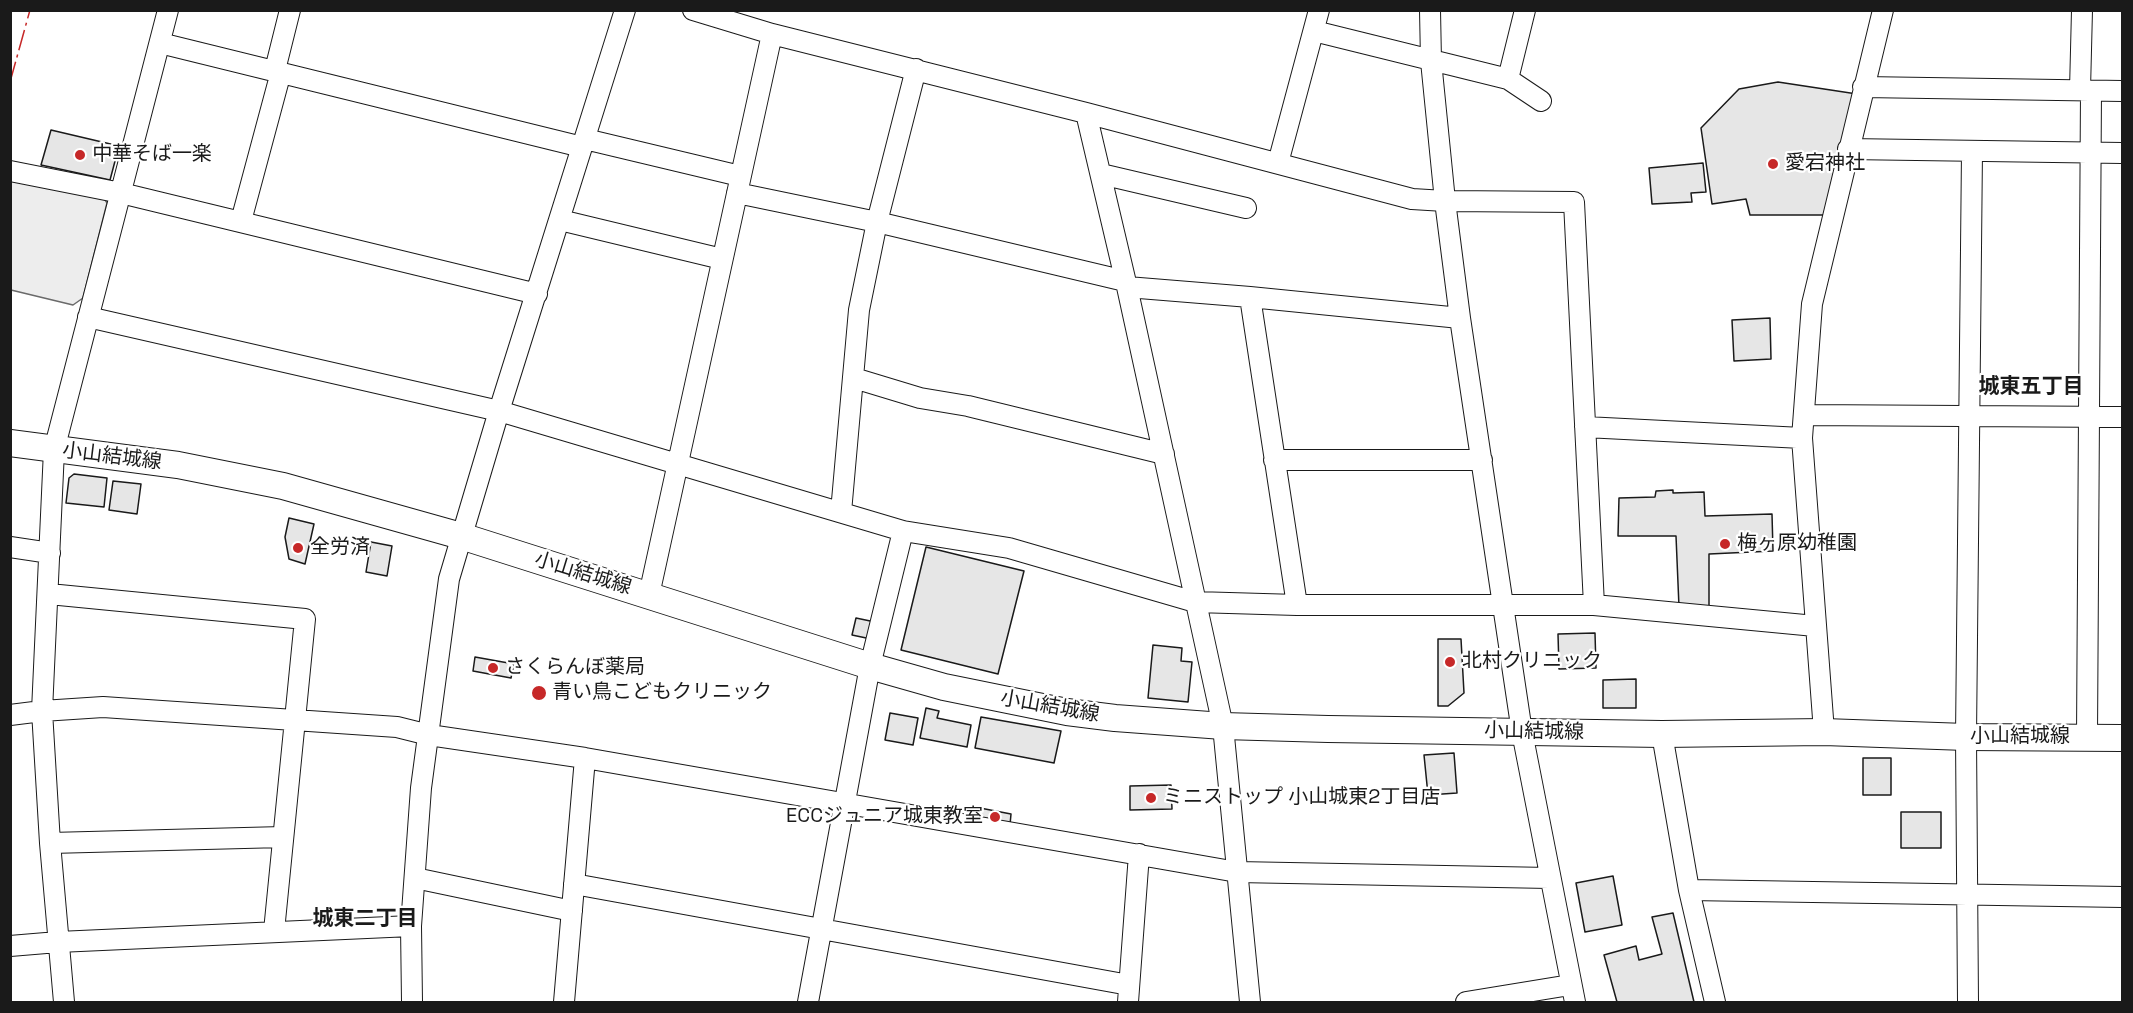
<!DOCTYPE html>
<html>
<head>
<meta charset="utf-8">
<style>
  body { margin:0 }
  #map { position:relative; width:2133px; height:1013px; overflow:hidden; background:#fff; font-family:"Space Grotesk",sans-serif }
  canvas { display:block }
  .frame { position:absolute; inset:0; border:12px solid #1a1a1a; pointer-events:none }
</style>
</head>
<body>
<div id="map">
<canvas width="2133" height="1013"></canvas>
<div class="frame"></div>
</div>
<script>
const c = document.querySelector('canvas').getContext('2d');
c.lineJoin = 'round';
function fill(path, color) { c.fillStyle = color; c.fill(path, 'evenodd'); }
function stroke(path, color, width, dash) { c.strokeStyle = color; c.lineWidth = width; c.lineCap = dash ? 'butt' : 'round'; c.setLineDash(dash || []); c.stroke(path); }
function write(font, color, halo, rows, align = 'center') {
  c.font = font + ' "Space Grotesk","Noto Sans JP",sans-serif'; c.lineWidth = 4.5; c.setLineDash([]); c.textBaseline = 'middle'; c.strokeStyle = halo; c.fillStyle = color; for (const [text, x, y, turn = 0] of rows) {
    c.save(); c.translate(x, y); c.rotate((+turn || 0) * Math.PI / 180); c.textAlign = isNaN(turn) ? turn : align; if (halo) c.strokeText(text, 0, 0); c.fillText(text, 0, 0); c.restore();
  }
}
const built = new Path2D(`
  M11,176l90,17 6,10 -24,95 -10,7 -62,-15z`);
fill(built, '#ededed');
stroke(built, '#6a6a6a', 1.5);
const building = new Path2D(`
  M1778,82l79,12 -29,121h-78l-4,-16 -34,5 -11,-76 38,-39z
  M51,130l68,16 -9,34 -69,-15z
  M1703,163l3,29 -15,1 1,9 -40,2 -3,-36z
  M1770,318l1,41 -37,2 -2,-41z
  M74,474l33,4 -3,29 -38,-4 3,-25z
  M113,481l28,3 -4,30 -28,-4z
  M1673,490v3l31,-1 1,24 67,-2 1,37 -64,3v55l-30,-2 -3,-71h-58l1,-38 36,-1 1,-6z
  M289,518l25,6 -9,40 -16,-5 -4,-22z
  M371,542l21,4 -5,30 -21,-4z
  M926,547l98,24 -26,103 -97,-24z
  M856,618l19,4 -4,17 -19,-4z
  M1595,633l1,35 -37,1 -1,-35z
  M1438,639h23l3,54 -16,13h-10z
  M1153,645l29,3 -1,13 11,1 -4,40 -40,-4z
  M475,657l39,7 -3,14 -38,-7z
  M1636,679v29h-33v-28z
  M926,708l13,3 -2,7 34,7 -4,22 -47,-9z
  M890,713l28,5 -5,27 -28,-5z
  M981,717l80,14 -7,32 -79,-15z
  M1454,753l3,40 -29,2 -4,-40z
  M1863,758h28v37h-28z
  M1171,785l1,24 -42,1v-24z
  M980,808l31,6 -1,11 -32,-6z
  M1901,812h40v36h-40z
  M1613,876l9,49 -37,7 -9,-49z
  M1673,913l21,89h-77l-13,-47 32,-9 3,14 23,-6 -10,-37z`);
fill(building, '#e6e6e6');
stroke(building, '#1a1a1a', 1.5);
const minor = new Path2D(`
  M693,10l79,24 314,79 326,86 33,2 129,1 20,403
  M1430,10l1,51 14,140 15,117 62,414 53,270
  M1314,31l194,48 17,-69
  M160,43l422,104
  M275,70l15,-60
  M1508,79l33,22
  M1863,87l259,4
  M2080,90l2,-80
  M1086,113l41,174 96,439 27,276
  M585,139l155,37
  M1848,149l274,4
  M1278,163l41,-153
  M10,171l111,22 416,101
  M1101,174l145,34
  M737,193l140,29 248,59
  M560,220l162,39
  M241,221l40,-149
  M1127,287l123,10 210,21
  M1250,297l47,308
  M88,317l411,94 404,120 106,17 186,54 102,3h297l221,21
  M854,378l66,20 48,8 196,48
  M1804,415l318,2
  M1585,427l217,11
  M1274,460h208
  M841,512l18,-202 18,-88 39,-153
  M10,547l40,6
  M49,594l256,25 -31,312
  M649,595l123,-561
  M10,715l32,-4 61,-4 294,20 32,8 156,23 652,114 312,6
  M1824,732l-22,-294 10,-134 71,-294
  M1662,734l27,156 26,112
  M2087,737l4,-646
  M50,843l233,-6
  M415,878l157,33
  M574,884l555,101
  M1689,890l433,7
  M10,946l48,-4 353,-16
  M64,1002l-14,-159 -8,-132 12,-261 114,-440
  M412,1002l-1,-76 10,-138 28,-209 50,-168 126,-401
  M564,1002l21,-244
  M808,1002l62,-336 33,-135
  M1128,1002l11,-148
  M1466,1002l104,-17
  M1968,1002l-2,-265 6,-586`);
const major = new Path2D(`
  M10,443l168,22 105,21 178,50 409,130 74,21 123,25 48,6 108,8 105,3 334,5 162,-2 142,5 156,1`);
stroke(minor, '#1a1a1a', 22);
stroke(major, '#1a1a1a', 28);
stroke(minor, '#fff', 20);
stroke(major, '#fff', 26);
stroke(new Path2D(`
  M10,82l20,-72`), '#c62828', 1.5, [21, 4.5, 3, 4.5]);
for (const [x, y, r, color] of [
  [80,155,6,"#c62828"],
  [1773,164,6,"#c62828"],
  [1725,544,6,"#c62828"],
  [298,548,6,"#c62828"],
  [1450,662,6,"#c62828"],
  [493,668,6,"#c62828"],
  [539,693,8,"#c62828"],
  [1151,798,6,"#c62828"],
  [995,817,6,"#c62828"]
]) { const dot = new Path2D(); dot.arc(x, y, r, 0, 2 * Math.PI); c.fillStyle = color; c.fill(dot); stroke(dot, '#fff', 2); }
write('20px', '#1a1a1a', '#fff', [
  ["中華そば一楽",92,155],
  ["愛宕神社",1785,164],
  ["梅ヶ原幼稚園",1737,544],
  ["全労済",310,548],
  ["北村クリニック",1462,662],
  ["さくらんぼ薬局",505,668],
  ["青い鳥こどもクリニック",552,693],
  ["ミニストップ 小山城東2丁目店",1163,798],
  ["ECCジュニア城東教室",983,817,"right"]
], 'left');
write('20px', '#1a1a1a', '#fff', [
  ["小山結城線",112,457,7],
  ["小山結城線",583,574,17],
  ["小山結城線",1050,707,10],
  ["小山結城線",1534,732,1],
  ["小山結城線",2020,737]
]);
write('bold 21px', '#1a1a1a', '#fff', [
  ["城東五丁目",2031,387],
  ["城東二丁目",365,919]
]);
</script>
</body>
</html>
